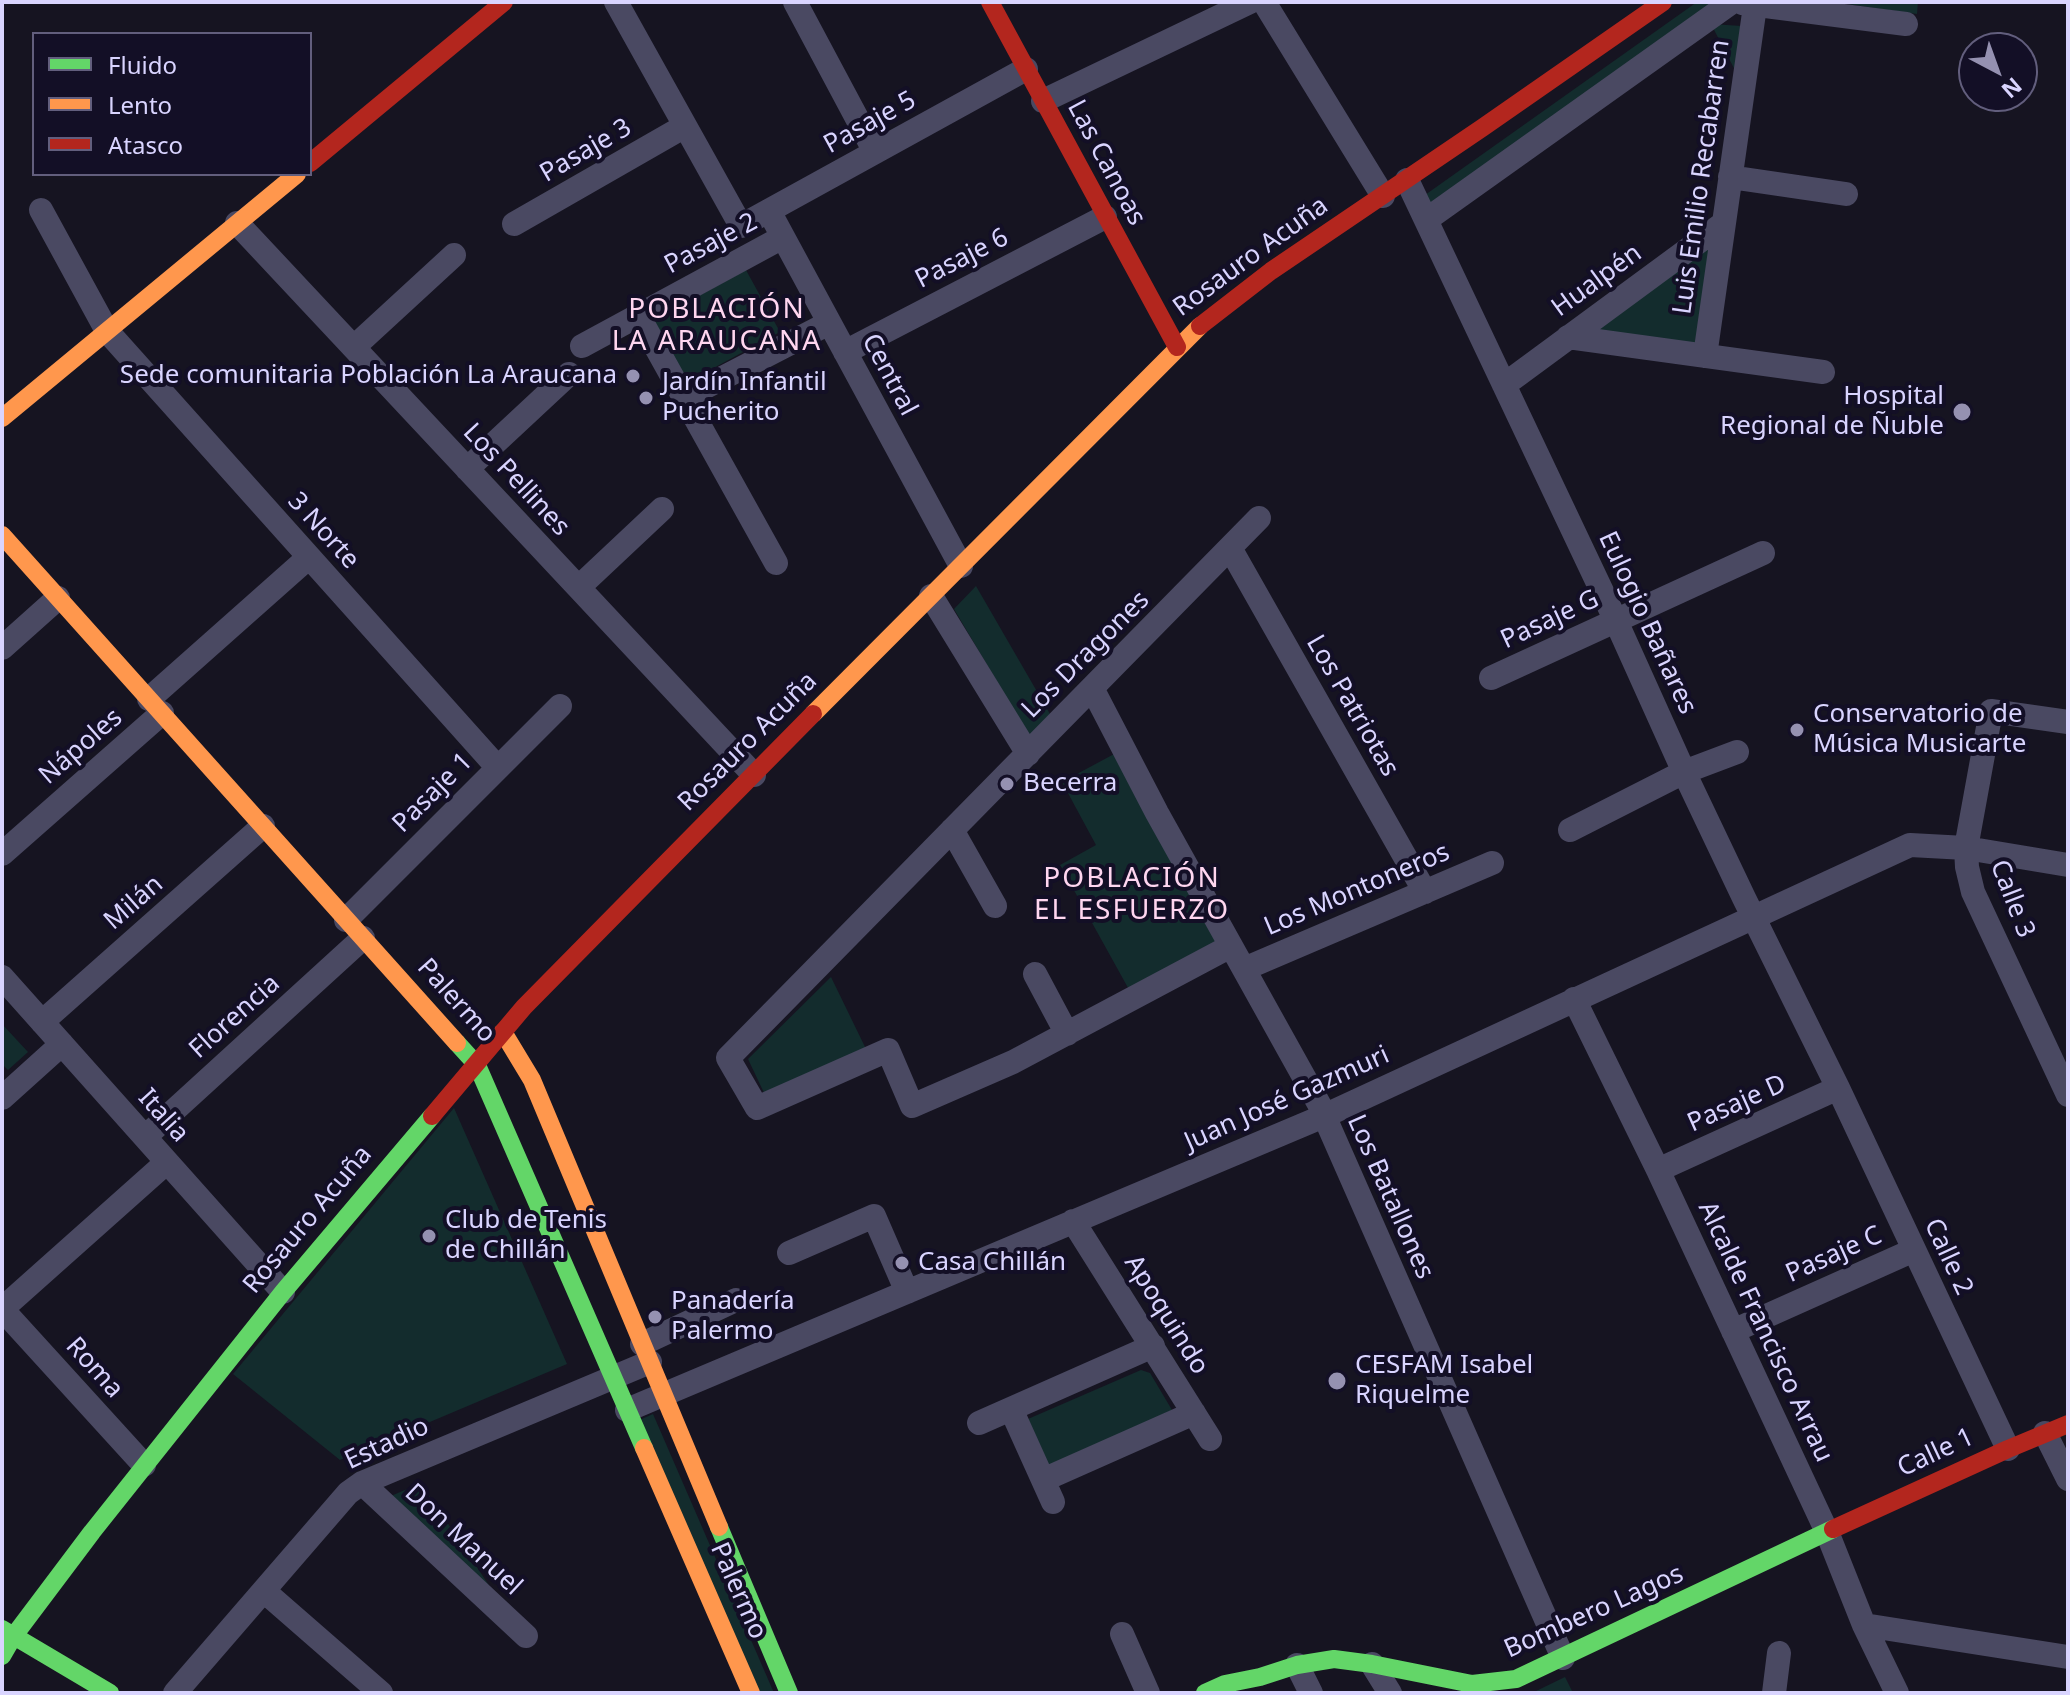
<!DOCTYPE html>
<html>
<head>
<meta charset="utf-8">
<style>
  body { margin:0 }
  #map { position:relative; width:2070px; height:1695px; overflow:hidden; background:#161421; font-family:"Noto Sans",sans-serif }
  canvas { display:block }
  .frame { position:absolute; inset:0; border:4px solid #d9d4ff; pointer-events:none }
  .legend { position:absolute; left:32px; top:32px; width:280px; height:144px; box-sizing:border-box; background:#130f26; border:2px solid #625e7d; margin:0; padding:10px 14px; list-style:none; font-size:24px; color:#d9d4ff }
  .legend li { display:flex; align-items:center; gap:16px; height:40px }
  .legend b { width:40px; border:2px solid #625e7d }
  .north { position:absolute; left:1958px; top:32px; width:80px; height:80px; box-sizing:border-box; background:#130f26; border:2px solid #625e7d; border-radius:50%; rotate:139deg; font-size:22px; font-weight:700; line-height:32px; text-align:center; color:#d9d4ff }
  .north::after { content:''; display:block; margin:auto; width:28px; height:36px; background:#9591b1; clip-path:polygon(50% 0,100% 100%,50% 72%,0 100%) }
</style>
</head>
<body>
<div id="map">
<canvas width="2070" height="1695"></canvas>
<div class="frame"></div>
<ul class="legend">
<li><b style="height:10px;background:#63d668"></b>Fluido</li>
<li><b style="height:10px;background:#ff974d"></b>Lento</li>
<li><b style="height:10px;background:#b3261e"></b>Atasco</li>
</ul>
<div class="north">N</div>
</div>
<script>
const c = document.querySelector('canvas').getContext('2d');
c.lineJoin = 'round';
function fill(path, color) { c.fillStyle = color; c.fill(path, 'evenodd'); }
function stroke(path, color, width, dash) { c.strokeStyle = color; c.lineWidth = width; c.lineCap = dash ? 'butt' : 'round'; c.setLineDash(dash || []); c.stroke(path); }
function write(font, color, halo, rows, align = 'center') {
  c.font = font + ' "Noto Sans",sans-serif'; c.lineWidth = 8; c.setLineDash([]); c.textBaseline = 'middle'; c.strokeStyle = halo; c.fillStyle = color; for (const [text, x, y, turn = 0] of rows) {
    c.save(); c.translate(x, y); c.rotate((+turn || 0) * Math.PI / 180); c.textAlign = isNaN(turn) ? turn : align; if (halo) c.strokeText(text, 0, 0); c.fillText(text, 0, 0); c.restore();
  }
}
fill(new Path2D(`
  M1697,2h19l-285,202 -6,-9z
  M1833,2h85l-1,12z
  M1711,24l31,2 -5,48z
  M1715,240l-15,106 -114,-15z
  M746,270l34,62 -94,51 -33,-62z
  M976,586l74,128 -21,22 -75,-127z
  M1116,753l106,192 -90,50 -72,-130 36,-20 -34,-63z
  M831,977l35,72 -100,48 -18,-38z
  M2,1024l26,28 -20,18 -6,-6z
  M454,1108l113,256 -227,96 -107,-86z
  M1141,1370l9,3 22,37 -122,58 -22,-49z
  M653,1414l121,279h-20l-119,-271z
  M421,1483l85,128 -122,-112z
  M1565,1677l8,16h-41z`), '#132c2d');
stroke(new Path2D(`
  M616,2l125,224 285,-157
  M795,2l80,150
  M1264,2l119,194
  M1742,3l164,21
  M1043,101l207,-99
  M1730,177l116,17
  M1407,180l209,441 68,151 60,126 94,190 170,361
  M41,210l66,121 391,437
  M769,211l192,355
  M1426,220l306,-218
  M237,223l517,552
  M514,224l171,-98
  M638,315l138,248
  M1568,337l255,35
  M582,346l201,-109
  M354,347l100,-92
  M845,352l260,-135
  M1705,356l50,-350
  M1504,385l220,-162
  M684,398l145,-75
  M467,469l102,-95
  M1230,548l195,344
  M579,587l83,-78
  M931,596l97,158
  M2,648l56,-50
  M1491,678l272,-125
  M1092,688l65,125 162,291 244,554
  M149,699l160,-142
  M2068,722l-77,-11 -25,137 1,19 6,25 95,203
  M952,830l43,76
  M1570,830l114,-58 53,-20
  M2,854l160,-141
  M346,920l214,-214
  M1231,946l-218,116 -101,44 -24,-56 -131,58 -29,-50 531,-540
  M1244,969l248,-106
  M1035,974l32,60
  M2,977l281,315
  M1574,999l84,171 169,362 37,93 33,68
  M42,1022l221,-196
  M2,1098l60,-54
  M145,1137l218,-199
  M1658,1170l180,-82
  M1073,1221l137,218
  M789,1253l85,-37 33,76
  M2,1309l165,-147
  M2,1309l142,156
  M1733,1331l181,-81
  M642,1344l94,-44
  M1011,1409l42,93
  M627,1410l697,-294 586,-271 56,3 102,17
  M979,1423l174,-77
  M2045,1433l23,46
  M1043,1480l151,-67
  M362,1483l164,153
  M264,1591l117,102
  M1864,1625l204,32
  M1122,1634l26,59
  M1372,1664l18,29
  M1297,1665l14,28
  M175,1693l173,-200 14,-10 288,-121
  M1774,1693l5,-40`), '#4a4962', 24);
stroke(new Path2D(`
  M457,1043l20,22 167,383
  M719,1527l70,166
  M2,1629l108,64
  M2,1656l11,-19 79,-105 191,-240 149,-176
  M1205,1693l20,-9 35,-7 37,-12 37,-6 38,5 100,20 44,-5 317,-150`), '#63d668', 18);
stroke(new Path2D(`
  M2,418l295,-244
  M2,535l455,508
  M813,714l387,-388
  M503,1032l29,48 187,447
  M644,1448l107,245`), '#ff974d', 18);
stroke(new Path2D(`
  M990,2l187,345
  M310,163l194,-161
  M1200,326l71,-55 211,-143 181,-126
  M432,1116l92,-109 289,-293
  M1833,1529l175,-80 60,-25`), '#b3261e', 18);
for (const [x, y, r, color] of [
  [633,376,8,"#9591b1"],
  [646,398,8,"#9591b1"],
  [1962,412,10,"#9591b1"],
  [1797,730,8,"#9591b1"],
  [1007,784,8,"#9591b1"],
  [429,1236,8,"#9591b1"],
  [902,1263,8,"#9591b1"],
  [655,1317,8,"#9591b1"],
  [1337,1381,10,"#9591b1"]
]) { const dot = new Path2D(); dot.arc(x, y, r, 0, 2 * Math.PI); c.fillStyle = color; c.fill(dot); stroke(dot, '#130f26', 3); }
write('26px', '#d9d4ff', '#130f26', [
  ["Pasaje 5",870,123,-29],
  ["Pasaje 3",586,151,-30],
  ["Las Canoas",1106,163,62],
  ["Luis Emilio Recabarren",1702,177,-82],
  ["Pasaje 2",711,244,-28],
  ["Rosauro Acuña",1251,257,-36],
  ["Pasaje 6",962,259,-27],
  ["Hualpén",1597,281,-36],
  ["Central",889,375,62],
  ["Los Pellines",516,480,47],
  ["3 Norte",323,531,48],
  ["Pasaje G",1550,620,-25],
  ["Eulogio Bañares",1647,623,65],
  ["Los Dragones",1086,655,-45],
  ["Los Patriotas",1352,706,60],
  ["Rosauro Acuña",748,742,-45],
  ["Nápoles",81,747,-41],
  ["Pasaje 1",433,793,-45],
  ["Los Montoneros",1357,890,-23],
  ["Calle 3",2012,899,69],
  ["Milán",134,903,-41],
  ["Palermo",456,1001,48],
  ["Florencia",235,1017,-42],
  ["Juan José Gazmuri",1287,1099,-24],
  ["Pasaje D",1737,1104,-24],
  ["Italia",163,1116,48],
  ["Los Batallones",1390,1197,66],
  ["Rosauro Acuña",308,1220,-50],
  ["Pasaje C",1834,1255,-24],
  ["Calle 2",1948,1257,65],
  ["Apoquindo",1166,1315,58],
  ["Alcalde Francisco Arrau",1765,1332,65],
  ["Roma",94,1368,48],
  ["Estadio",387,1444,-25],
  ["Calle 1",1936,1453,-25],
  ["Don Manuel",463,1540,43],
  ["Palermo",738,1591,66],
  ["Bombero Lagos",1594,1612,-24]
]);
write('26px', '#d9d4ff', '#130f26', [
  ["Sede comunitaria Población La Araucana",617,376,"right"],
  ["Jardín Infantil",662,383],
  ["Pucherito",662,413],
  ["Hospital",1944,397,"right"],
  ["Regional de Ñuble",1944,427,"right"],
  ["Conservatorio de",1813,715],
  ["Música Musicarte",1813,745],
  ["Becerra",1023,784],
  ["Club de Tenis",445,1221],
  ["de Chillán",445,1251],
  ["Casa Chillán",918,1263],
  ["Panadería",671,1302],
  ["Palermo",671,1332],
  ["CESFAM Isabel",1355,1366],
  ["Riquelme",1355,1396]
], 'left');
c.letterSpacing = '2px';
write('28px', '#ffd6f0', '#130f26', [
  ["POBLACIÓN",717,310],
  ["LA ARAUCANA",717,342],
  ["POBLACIÓN",1132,879],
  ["EL ESFUERZO",1132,911]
]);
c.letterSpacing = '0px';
</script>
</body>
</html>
